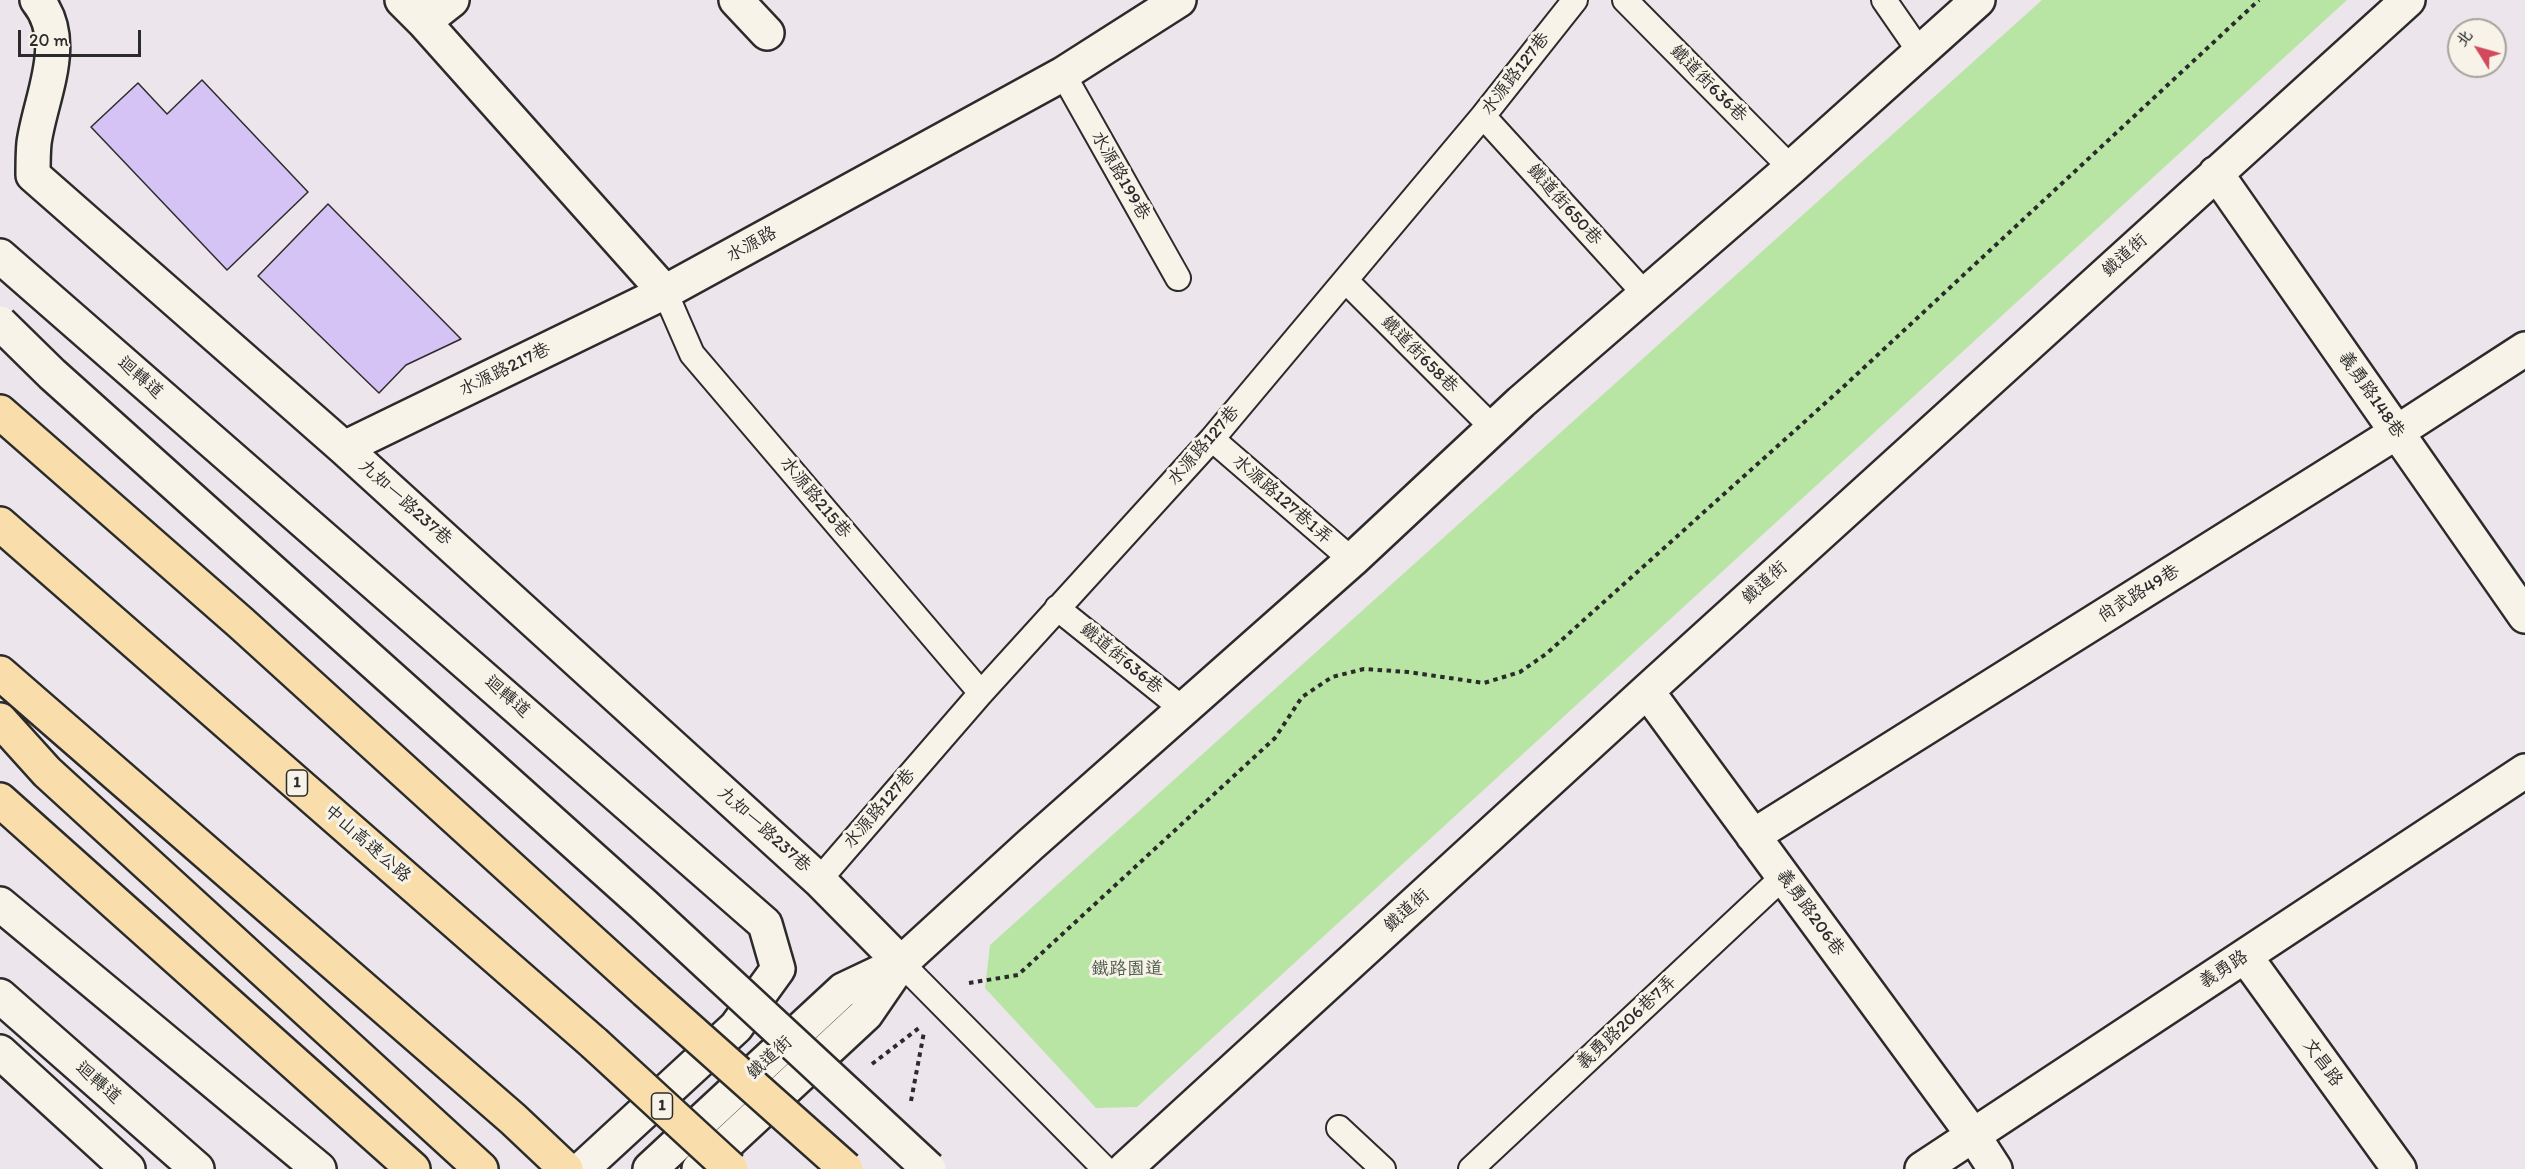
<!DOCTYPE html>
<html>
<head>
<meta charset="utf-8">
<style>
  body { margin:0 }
  #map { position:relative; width:2525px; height:1169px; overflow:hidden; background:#ede5ec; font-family:Itim,"LXGW WenKai TC",sans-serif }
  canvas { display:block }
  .north { position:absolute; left:2447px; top:18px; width:60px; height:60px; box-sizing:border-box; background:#f7f3e8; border:2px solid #a5a39c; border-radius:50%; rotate:307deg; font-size:16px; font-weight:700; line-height:24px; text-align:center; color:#2b2b2b }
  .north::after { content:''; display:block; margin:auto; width:21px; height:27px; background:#d1495b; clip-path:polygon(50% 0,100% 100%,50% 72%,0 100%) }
  .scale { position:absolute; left:18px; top:30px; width:123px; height:27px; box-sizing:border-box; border:3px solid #2b2b2b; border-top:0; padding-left:8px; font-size:18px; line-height:21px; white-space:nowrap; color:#2b2b2b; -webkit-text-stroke:4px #f7f3e8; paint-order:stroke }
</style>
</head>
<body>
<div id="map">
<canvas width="2525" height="1169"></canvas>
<div class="north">北</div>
<div class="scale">20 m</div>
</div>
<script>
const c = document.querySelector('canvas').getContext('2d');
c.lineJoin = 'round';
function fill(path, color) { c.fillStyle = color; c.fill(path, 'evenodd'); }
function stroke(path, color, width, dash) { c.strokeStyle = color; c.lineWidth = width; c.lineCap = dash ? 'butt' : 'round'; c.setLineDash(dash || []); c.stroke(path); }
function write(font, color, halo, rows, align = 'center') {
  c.font = font + ' Itim,"LXGW WenKai TC",sans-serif'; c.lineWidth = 6; c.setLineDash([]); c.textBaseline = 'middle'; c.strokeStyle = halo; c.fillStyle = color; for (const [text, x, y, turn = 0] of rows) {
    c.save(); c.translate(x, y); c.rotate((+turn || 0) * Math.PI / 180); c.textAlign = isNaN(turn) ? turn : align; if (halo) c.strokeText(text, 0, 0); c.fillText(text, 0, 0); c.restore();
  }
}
fill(new Path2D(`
  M2042,0h305l-1210,1107 -41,1 -111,-120 5,-43z`), '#b8e5a3');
const building = new Path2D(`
  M202,80l106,112 -81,78 -136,-143 47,-44 29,31z
  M328,204l133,135 -55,26 -27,28 -121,-117z`);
fill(building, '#d6c3f5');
stroke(building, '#2b2b2b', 1.5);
const service = new Path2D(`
  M1625,0l166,168
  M1884,0l36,52
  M1063,74l115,204
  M1483,116l162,178
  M1346,281l147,147
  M665,292l27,62 289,339
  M1212,439l140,121
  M1057,608l127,102
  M819,880l162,-187 231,-254 271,-323 92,-116
  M901,963l204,206
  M1339,1128l44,41
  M1471,1169l312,-292`);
const minor = new Path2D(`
  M37,0c34,41 3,98 -3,143 -1,10 -1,21 -1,32l311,273 475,432 82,83
  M402,0l22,22 241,270
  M736,0l31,33
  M424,22l28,-22
  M2216,173l309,443
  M344,448l321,-156 398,-218 116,-74
  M1647,691l326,444 22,34
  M1753,836l644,-404 128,-83
  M2245,956l154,213
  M0,1052l128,117
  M650,1169l193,-179 57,-27
  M699,1169l167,-155 35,-51 129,-118 322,-285 169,-158 270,-234 187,-168
  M1125,1169l522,-478 761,-691
  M1922,1169l603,-398`);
const tertiary = new Path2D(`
  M0,256l765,668 13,45 -42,58 -154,142
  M0,904l319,265
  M0,996l197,173`);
const motorway = new Path2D(`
  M0,412l241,211 405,368
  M0,524l594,519
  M0,673l513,446 53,50
  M0,720l47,52 434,397
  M0,800l413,369`);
stroke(service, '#2b2b2b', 28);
stroke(minor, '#2b2b2b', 38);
stroke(tertiary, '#2b2b2b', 38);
stroke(motorway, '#2b2b2b', 38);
stroke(new Path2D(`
  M969,983l49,-8 257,-237 27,-41 30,-20 32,-8 44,3 76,11 36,-11 26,-18 295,-265 418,-389
  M872,1064l47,-36
  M911,1101l13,-69`), '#2b2b2b', 4, [4.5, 4.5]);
stroke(service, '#f7f3e8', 24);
stroke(minor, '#f7f3e8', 33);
stroke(tertiary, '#f7f3e8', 33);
stroke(motorway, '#f9deab', 33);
const tertiaryBridge = new Path2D(`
  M0,323l52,51 591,530 286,265`);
const motorwayBridge = new Path2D(`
  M646,991l200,178
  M594,1043l137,126`);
stroke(tertiaryBridge, '#2b2b2b', 38, []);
stroke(motorwayBridge, '#2b2b2b', 38, []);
stroke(tertiaryBridge, '#f7f3e8', 33);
stroke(motorwayBridge, '#f9deab', 33);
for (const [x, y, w] of [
  [297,783,21],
  [662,1106,21]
]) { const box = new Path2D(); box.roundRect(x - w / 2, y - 13, w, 26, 4.5); c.fillStyle = '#f7f3e8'; c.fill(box); stroke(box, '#2b2b2b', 1.5); }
write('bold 16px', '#2b2b2b', null, [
  ["1",297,783],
  ["1",662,1106]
]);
write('18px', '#2b2b2b', '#f7f3e8', [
  ["水源路127巷",1516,74,-52],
  ["鐵道街636巷",1708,84,45],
  ["水源路199巷",1120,176,60],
  ["鐵道街650巷",1564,205,48],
  ["水源路",752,245,-29],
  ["鐵道街",2125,256,-42],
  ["鐵道街658巷",1419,355,45],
  ["水源路217巷",505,370,-26],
  ["迴轉道",140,378,41],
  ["義勇路148巷",2371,395,55],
  ["水源路127巷",1204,446,-49],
  ["水源路215巷",815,498,50],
  ["水源路127巷1弄",1282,500,41],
  ["九如一路237巷",405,503,42],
  ["鐵道街",1765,583,-42],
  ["尚武路49巷",2139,594,-32],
  ["鐵道街636巷",1121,659,39],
  ["迴轉道",507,697,41],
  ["水源路127巷",880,809,-49],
  ["九如一路237巷",764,830,42],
  ["中山高速公路",367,844,41],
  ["鐵道街",1407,911,-42],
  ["義勇路206巷",1810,913,54],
  ["義勇路",2224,970,-33],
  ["義勇路206巷7弄",1627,1023,-43],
  ["鐵道街",770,1058,-43],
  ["文昌路",2322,1063,54],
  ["迴轉道",98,1083,41]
]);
write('18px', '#4e5a49', '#f7f3e8', [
  ["鐵路園道",1127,969]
]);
</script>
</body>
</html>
